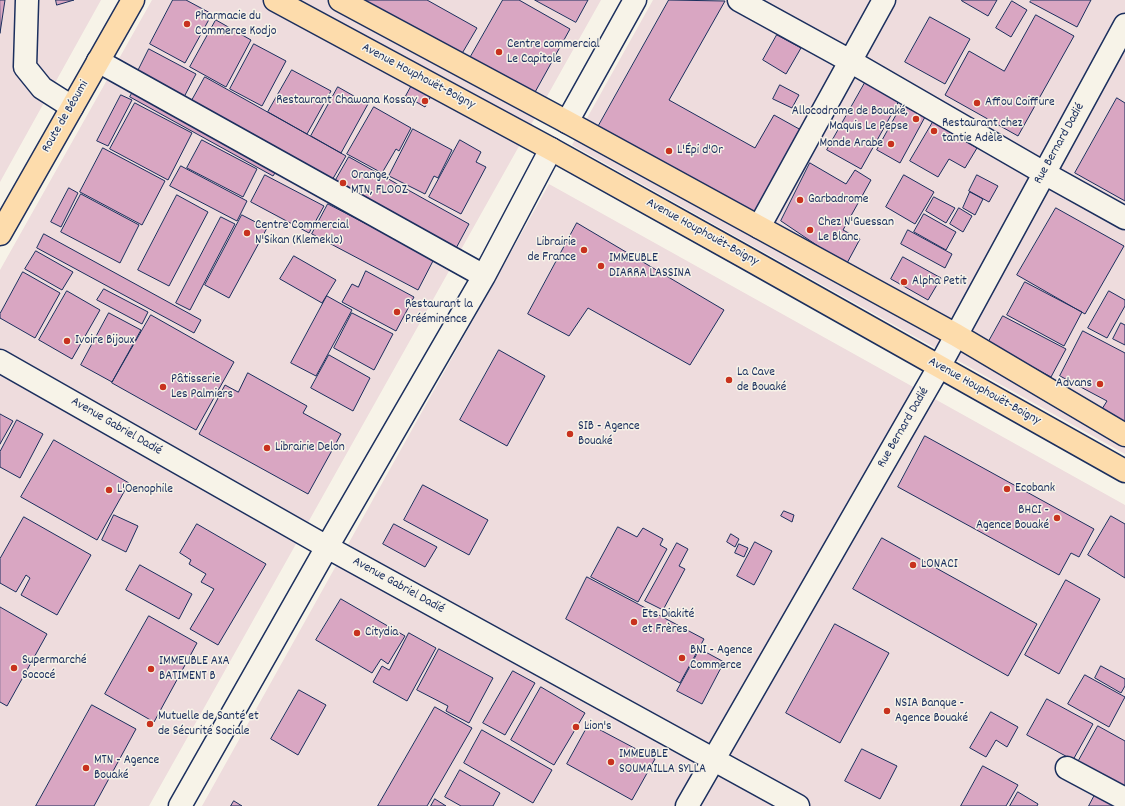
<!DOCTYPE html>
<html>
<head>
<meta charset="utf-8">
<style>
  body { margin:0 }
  canvas { display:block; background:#f7f3e8 }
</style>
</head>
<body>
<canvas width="1125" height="806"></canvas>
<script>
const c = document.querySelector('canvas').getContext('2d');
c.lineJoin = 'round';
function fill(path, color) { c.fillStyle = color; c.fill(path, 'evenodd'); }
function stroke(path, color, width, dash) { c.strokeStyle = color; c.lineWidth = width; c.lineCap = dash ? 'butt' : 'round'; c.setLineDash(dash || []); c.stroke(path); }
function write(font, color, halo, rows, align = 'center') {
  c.font = font + ' Dekko,sans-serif'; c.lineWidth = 3; c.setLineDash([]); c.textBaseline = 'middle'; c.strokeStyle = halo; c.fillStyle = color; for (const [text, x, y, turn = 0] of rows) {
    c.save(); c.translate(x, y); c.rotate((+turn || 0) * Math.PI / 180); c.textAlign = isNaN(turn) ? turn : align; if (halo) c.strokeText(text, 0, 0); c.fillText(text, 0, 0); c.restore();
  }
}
fill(new Path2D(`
  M0,0h101l-101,182z
  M152,0h449l-452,806h-149v-536z
  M653,0h472v454l-553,-309z
  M549,184l576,321v301h-923z`), '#eedcdd');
const building = new Path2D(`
  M0,0h5l-5,33z
  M56,0h18l-17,5z
  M173,0h13l26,14 -27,49 -35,-19z
  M348,0h79l50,28 -20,34z
  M503,0h16l51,29 -36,65 -64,-36z
  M535,0h53l-12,22z
  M669,0l56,1 -56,99 86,48 19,-33 27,15 -47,84 -156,-87z
  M962,0h35l-9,16 -26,-15z
  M1032,0h59l-14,27 -47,-25z
  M1012,1l15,9 -16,27 -15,-9z
  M1036,15l38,21 -56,100 -73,-41 24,-44 35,20z
  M930,17l40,22 -25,45 -40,-22z
  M216,20l35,20 -25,47 -36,-20z
  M777,35l24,13 -15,26 -23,-14z
  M254,44l32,17 -24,45 -32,-17z
  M149,49l47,25 -13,25 -47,-24z
  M292,70l39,21 -24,43 -39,-22z
  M205,77l141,79 -15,26 -141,-78z
  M866,81l34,18 -39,70 -34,-19z
  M412,85l19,11 -6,11 -19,-11z
  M780,85l19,10 -7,13 -19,-9z
  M136,86l144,79 -7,11 -143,-79z
  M338,87l30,17 -27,49 -30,-17z
  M121,95l11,5 -24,46 -11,-5z
  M1117,98l8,5v98l-50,-28z
  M135,103l57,30 -24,47 -58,-31z
  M902,105l23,12 -25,46 -23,-13z
  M374,107l37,21 -12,23 -3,-2 -14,24 -35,-19z
  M933,122l44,26 -12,20 -16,-9 -11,18 -28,-16z
  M413,129l39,21 -14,28 -4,-2 -9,18 -36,-18z
  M202,140l55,29 -14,28 -56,-29z
  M460,140l21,12 -5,10 10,5 -25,47 -32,-17z
  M103,148l62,33 -23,44 -62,-33z
  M349,157l120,67 -15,28 -121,-67z
  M810,163l36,21 9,-14 16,10 -28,50 17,9 -14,26 -65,-44z
  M181,166l66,35 -10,20 -67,-35z
  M265,175l59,31 -15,27 -58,-31z
  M904,175l30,17 -19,32 -29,-17z
  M977,175l21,11 -9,16 -20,-11z
  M69,188l9,5 -17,34 -10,-5z
  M970,192l13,7 -8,16 -12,-7z
  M81,194l58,31 -19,38 -59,-31z
  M177,195l31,17 -39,74 -31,-16z
  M934,197l21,11 -9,15 -20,-12z
  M328,204l106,55 -16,31 -106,-56z
  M959,208l13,8 -9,16 -13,-8z
  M1056,208l68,38 -39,68 -68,-39z
  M924,214l32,18 -10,18 -32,-18z
  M242,215l25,13 -38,70 -24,-13z
  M221,217l14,7 -45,86 -14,-7z
  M577,223l147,87 -34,55 -102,-57 -19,28 -41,-22z
  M908,230l44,24 -7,14 -44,-24z
  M44,234l157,86 -7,13 -157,-85z
  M36,251l37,21 -11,18 -37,-21z
  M294,256l42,24 -14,23 -42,-24z
  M903,257l38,21 -13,22 -37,-21z
  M366,271l48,26 -18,34 -54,-29 10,-18 6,3z
  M23,272l37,21 -25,45 -35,-20v-4z
  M1025,282l57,30 -18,34 -57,-31z
  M104,289l44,23 -6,12 -45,-24z
  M67,291l33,19 -28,49 -33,-19z
  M1109,291l16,9v6l-18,32 -19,-10z
  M327,296l25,14 -36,66 -25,-13z
  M109,313l32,17 -29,52 -31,-17z
  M352,313l41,21 -19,36 -40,-22z
  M151,315l83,47 -38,68 -84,-47z
  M1003,316l63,33 -15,28 -63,-34z
  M1121,323l4,2v20l-12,-6z
  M1083,331l42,22v69l-23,-13 5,-8 -47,-25z
  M499,350l46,26 -38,70 -47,-26z
  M329,355l41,23 -17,33 -42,-23z
  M248,373l59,33 -4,7 38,21 -33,60 -109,-60 26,-49 13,7z
  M0,414l13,7 -13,23z
  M17,420l26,14 -23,44 -20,-11v-15z
  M925,436l169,93 -15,28 -8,-4 -12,22 -161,-88z
  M54,440l75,43 -32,57 -76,-43z
  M423,485l65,35 -19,35 -65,-35z
  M784,511l10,4 -2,7 -11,-6z
  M114,515l24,11 -12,26 -24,-12z
  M1111,516l14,8v54l-37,-23z
  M24,517l67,38 -34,60 -36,-20 9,-17 -4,-3 -10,17 -16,-9v-24z
  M197,524l69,40 -48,81 -28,-16 24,-40 -13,-7 5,-8 -17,-10 2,-4 -11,-7z
  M394,524l43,23 -12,20 -42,-23z
  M618,527l19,10 6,-9 20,11 -3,6 7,4 -29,53 -47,-25z
  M731,534l8,5 -4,8 -8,-5z
  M882,538l155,86 -29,52 -155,-87z
  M755,542l17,9 -18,34 -17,-9z
  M677,543l11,6 -9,17 6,3 -22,41 -18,-9z
  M739,544l9,4 -4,9 -9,-4z
  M140,565l52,29 -13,25 -53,-29z
  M587,577l117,62 -24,44 -114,-64z
  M1066,580l34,19 -41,75 -34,-19z
  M341,599l64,37 -17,28 -7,-5 -9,14 -56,-33z
  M0,607l47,27 -40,72 -7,-4z
  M149,616l48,27 -43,79 -49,-28z
  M835,624l54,29 -49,90 -54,-30z
  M409,633l27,15 -29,53 -34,-19 9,-16 7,4z
  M439,649l54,29 -24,45 -23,-12 2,-5 -31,-16z
  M700,649l24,13 -22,42 -25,-13z
  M1101,666l24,13v7l-4,7 -26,-15z
  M513,671l22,12 -30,52 -22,-12z
  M1085,675l40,22 -16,30 -41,-23z
  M541,687l44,26 -31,52 -43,-25z
  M299,690l27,15 -28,50 -27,-16z
  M1047,699l46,25 -20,36 -46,-25z
  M92,705l44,24 -42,77h-58z
  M435,707l37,21 -45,78h-49z
  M991,712l27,15 -11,20 -11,-7 -10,17 -16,-9z
  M589,724l66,35 -23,41 -65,-36z
  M1098,726l27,15v47l-47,-26z
  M482,730l70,40 -19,33 -69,-40z
  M862,749l35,17 -17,33 -35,-18z
  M983,766l35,19 -12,21h-45z
  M460,770l40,23 -7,13h-32l-16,-9z
  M1098,789l27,17h-36z
  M1018,792l20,12 -1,2h-27z
  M435,799l11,7h-15z
  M234,801l8,5h-11z`);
fill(building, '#d9a6c2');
stroke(building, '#1b2f5e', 1);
const minor = new Path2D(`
  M27,0l-2,67 17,21 30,19
  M739,0l111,61 194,112 81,45
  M98,61l386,215
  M567,122l68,-122
  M759,227l125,-227
  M0,361l327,186 471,259
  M1067,768l58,31
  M180,806l147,-259 157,-271 67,-127
  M687,806l252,-439 186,-342`);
const major = new Path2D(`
  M0,234l133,-234`);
const highway = new Path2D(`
  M275,0l276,149 192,107 382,215
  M340,0l227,122 389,213 169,100`);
stroke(minor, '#1b2f5e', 25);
stroke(major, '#1b2f5e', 25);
stroke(highway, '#1b2f5e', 25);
stroke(minor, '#f7f3e8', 22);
stroke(major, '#fddcac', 22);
stroke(highway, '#fddcac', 22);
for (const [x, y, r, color] of [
  [187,24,4,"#c8321e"],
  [499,52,4,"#c8321e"],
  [425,101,4,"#c8321e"],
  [977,103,4,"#c8321e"],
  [916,119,4,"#c8321e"],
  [934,131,4,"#c8321e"],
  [891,144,4,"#c8321e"],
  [669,151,4,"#c8321e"],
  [343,183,4,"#c8321e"],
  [800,200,4,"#c8321e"],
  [810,230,4,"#c8321e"],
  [247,233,4,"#c8321e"],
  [584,250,4,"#c8321e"],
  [601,266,4,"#c8321e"],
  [904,282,4,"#c8321e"],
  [397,312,4,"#c8321e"],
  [67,341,4,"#c8321e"],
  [729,380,4,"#c8321e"],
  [1100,384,4,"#c8321e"],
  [163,387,4,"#c8321e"],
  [570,434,4,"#c8321e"],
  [267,448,4,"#c8321e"],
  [1007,489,4,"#c8321e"],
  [109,490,4,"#c8321e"],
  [1057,518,4,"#c8321e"],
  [913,565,4,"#c8321e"],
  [634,622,4,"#c8321e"],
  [357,633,4,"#c8321e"],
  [682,658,4,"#c8321e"],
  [14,668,4,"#c8321e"],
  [151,669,4,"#c8321e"],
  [887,711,4,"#c8321e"],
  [150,724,4,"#c8321e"],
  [576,727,4,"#c8321e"],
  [611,762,4,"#c8321e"],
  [86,768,4,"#c8321e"]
]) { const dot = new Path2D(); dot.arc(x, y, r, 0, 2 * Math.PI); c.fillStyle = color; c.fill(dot); stroke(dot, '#f7f3e8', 1.5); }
write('13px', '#1b2f5e', '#f7f3e8', [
  ["Pharmacie du",195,17],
  ["Commerce Kodjo",195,32],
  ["Centre commercial",507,45],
  ["Le Capitole",507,60],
  ["Restaurant Chawana Kossay",417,101,"right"],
  ["Affou Coiffure",985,103],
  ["Allocodrome de Bouaké,",908,112,"right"],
  ["Maquis Le Pepse",908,127,"right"],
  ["Restaurant chez",942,124],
  ["tantie Adèle",942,139],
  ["Monde Arabe",883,144,"right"],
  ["L'Épi d'Or",677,151],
  ["Orange,",351,176],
  ["MTN, FLOOZ",351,191],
  ["Garbadrome",808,200],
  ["Chez N'Guessan",818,223],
  ["Le Blanc",818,238],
  ["Centre Commercial",255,226],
  ["N'Sikan (Klemeklo)",255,241],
  ["Librairie",576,243,"right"],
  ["de France",576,258,"right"],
  ["IMMEUBLE",609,259],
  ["DIARRA LASSINA",609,274],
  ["Alpha Petit",912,282],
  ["Restaurant la",405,305],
  ["Prééminence",405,320],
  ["Ivoire Bijoux",75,341],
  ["La Cave",737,373],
  ["de Bouaké",737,388],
  ["Pâtisserie",171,380],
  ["Les Palmiers",171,395],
  ["Advans",1092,384,"right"],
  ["SIB - Agence",578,427],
  ["Bouaké",578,442],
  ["Librairie Delon",275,448],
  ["Ecobank",1015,489],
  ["L'Oenophile",117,490],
  ["BHCI -",1049,511,"right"],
  ["Agence Bouaké",1049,526,"right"],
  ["LONACI",921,565],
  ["Ets Diakité",642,615],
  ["et Frères",642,630],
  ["Citydia",365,633],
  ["BNI - Agence",690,651],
  ["Commerce",690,666],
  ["Supermarché",22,661],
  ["Sococé",22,676],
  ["IMMEUBLE AXA",159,662],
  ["BATIMENT B",159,677],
  ["NSIA Banque -",895,704],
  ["Agence Bouaké",895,719],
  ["Mutuelle de Santé et",158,717],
  ["de Sécurité Sociale",158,732],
  ["Lion's",584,727],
  ["IMMEUBLE",619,755],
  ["SOUMAILLA SYLLA",619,770],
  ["MTN - Agence",94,761],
  ["Bouaké",94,776]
], 'left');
write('13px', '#1b2f5e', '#f7f3e8', [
  ["Avenue Houphouët-Boigny",418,77,28],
  ["Route de Béoumi",66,117,-60],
  ["Rue Bernard Dadié",1060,144,-61],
  ["Avenue Houphouët-Boigny",702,233,29],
  ["Avenue Houphouët-Boigny",984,392,29],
  ["Avenue Gabriel Dadié",116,427,30],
  ["Rue Bernard Dadié",904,428,-60],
  ["Avenue Gabriel Dadié",398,586,29]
]);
</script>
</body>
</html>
